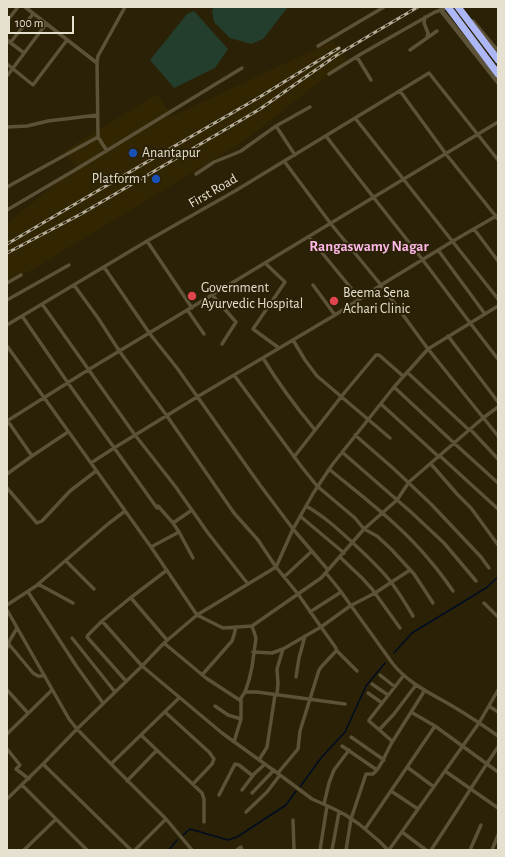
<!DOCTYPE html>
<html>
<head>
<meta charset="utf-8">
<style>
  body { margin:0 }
  #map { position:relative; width:505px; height:857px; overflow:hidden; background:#2a2106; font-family:"Alegreya Sans",sans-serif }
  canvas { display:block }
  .frame { position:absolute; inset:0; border:8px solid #e6e0d0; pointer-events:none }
  .scale { position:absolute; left:8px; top:16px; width:66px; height:18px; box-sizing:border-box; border:2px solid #e6e0d0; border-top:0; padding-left:5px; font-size:12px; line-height:14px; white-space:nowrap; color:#e6e0d0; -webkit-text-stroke:3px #2a2106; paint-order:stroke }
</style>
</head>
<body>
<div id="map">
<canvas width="505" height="857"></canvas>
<div class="frame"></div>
<div class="scale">100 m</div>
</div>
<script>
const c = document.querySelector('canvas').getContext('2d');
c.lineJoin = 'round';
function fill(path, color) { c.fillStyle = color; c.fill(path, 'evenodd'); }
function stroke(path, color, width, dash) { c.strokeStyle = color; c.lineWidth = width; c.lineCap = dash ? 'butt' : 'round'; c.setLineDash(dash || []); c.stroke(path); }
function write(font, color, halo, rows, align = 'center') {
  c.font = font + ' "Alegreya Sans",sans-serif'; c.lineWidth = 4; c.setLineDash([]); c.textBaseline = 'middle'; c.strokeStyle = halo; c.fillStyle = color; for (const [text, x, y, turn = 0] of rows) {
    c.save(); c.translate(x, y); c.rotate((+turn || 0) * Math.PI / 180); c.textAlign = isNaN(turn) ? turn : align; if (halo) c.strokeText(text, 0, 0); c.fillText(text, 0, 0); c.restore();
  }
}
fill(new Path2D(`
  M333,41l14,19 -104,82 -236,143v-62l69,-56 -12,-16 93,-57 15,22z`), '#322602');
fill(new Path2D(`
  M214,7h74l-25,32 -12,5 -21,-6 -16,-16 -2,-11z
  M194,11l34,38 -13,19 -41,20 -24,-28 37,-46z`), '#233e2c');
stroke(new Path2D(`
  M394,653l18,-20 74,-45 12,-11
  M300,787l21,-29 24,-26 21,-46 19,-23
  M183,835l7,-6 38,11 9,-3 49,-32 10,-14
  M169,850l8,-10`), '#000d20', 1.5);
stroke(new Path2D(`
  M25,7l72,56
  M425,17l-1,6 4,10 -1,5
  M7,21l11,-14
  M7,40l17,13
  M10,43l23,-29
  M318,46l66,-39
  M410,50l27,-19
  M357,57l14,23
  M7,64l26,21 34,-45
  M329,74l32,-20 74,-42 6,-2
  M7,76l39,-52
  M400,91l46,63 52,65
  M355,118l143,181
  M276,126l19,29
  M7,127l20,-1 21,-5 50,-6
  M326,136c31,41 64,82 96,123 25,33 50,67 76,100
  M98,137l9,14
  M284,161l47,63 50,61 47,64 70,87
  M196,174l18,-12 20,-8 7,-3 35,-25 34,-19
  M7,187l91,-50 -1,-74 1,-7 27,-49
  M7,210l68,-40 167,-102
  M474,229l24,32
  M309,237l51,62
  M147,241l45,67
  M438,250l47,64
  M265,263l20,19 -32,47 26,19
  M104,267l46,67 27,34 83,117 33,44 35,41
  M7,283l14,-8
  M74,285l24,33 22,34 47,64 67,97 24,27 18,27 22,27 23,33 -38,22
  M313,285l22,30
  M213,296l23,26 -14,22
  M7,300l62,-35
  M42,304l93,131 40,51 33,47 40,51
  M188,311l16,23
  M22,316l46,67 89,125
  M7,325l140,-84 88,-50 194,-118 69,87
  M448,336l50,66
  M293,340l12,20 12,16 73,62
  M7,346l84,117 23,-15 83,-51 138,-82 46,-30 72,-44 45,-26
  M263,358c15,25 33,49 52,72
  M407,372l62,58
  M234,375l67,91 16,20 38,32 9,11 13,7 14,13 23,25 19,29
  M394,387l60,56 44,40
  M381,404l58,53
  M7,420l25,36
  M7,421l81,-51 410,-248
  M470,429l28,30
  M355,435l39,34 37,35 50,53 8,11
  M342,452l70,61 32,30 32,38
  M440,456l58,53
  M294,457l51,-65 31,-37h3l24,21
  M91,463l60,84 46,68 26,13 29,-2 69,-48 43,-49 33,-29 12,-18 74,-64 15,-11
  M431,464l26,30 14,14 27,37
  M329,469c35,29 73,57 102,93 8,9 15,19 22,29
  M7,474l25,-18 36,-24
  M7,488l30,35 5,-2 28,-30 26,-20
  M158,506l15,17
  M306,506c18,10 33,24 48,38 13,12 26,24 37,38 8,11 15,22 22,34
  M300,516l44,37
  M179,532l14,26
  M151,547l28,-15 -6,-9 19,-13
  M340,557l22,21 10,11 28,39
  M66,561l28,28
  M167,570l-38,29 -27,22 40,45 80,67 58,42 32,24 18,8 14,7 15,10 20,17 9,9
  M326,573l13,16 54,75c16,20 39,30 61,43 15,9 30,19 44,29
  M284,577l28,-26
  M38,584l35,19
  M28,592l49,75 26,36
  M131,598l36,42
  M484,603l14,14
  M7,605l29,-19 72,-62 17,-13
  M7,610l62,109 8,10 34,35 55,55 26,31
  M310,612l31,-20
  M102,621l-14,14 -1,2 39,44
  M72,638l43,54
  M7,642l26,31 5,3h7
  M164,643l42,35 35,23
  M7,648l3,-8 7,-12
  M336,650l21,21
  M253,652l19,1 11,-4 -6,20 1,14 -1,12
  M202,675l30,-34 2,-6 2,-8
  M380,675l15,12
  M296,677l3,-19 6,-22
  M372,684l16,11
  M7,690l21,23
  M245,692h12l88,12
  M368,693l14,10
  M215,706l13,9 13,4
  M489,706l9,6
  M165,712l44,40 5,7 -2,5 -19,20
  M411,712l24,14
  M379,730l15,-16 22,-29
  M7,734l45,-44
  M141,735l61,58 2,6v23
  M351,737l33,23
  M392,741l-23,-20v-1l35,-45
  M234,742l7,-23v-21l4,-6 4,-12 3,-13 4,-29 -4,-12
  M342,746l35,24
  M7,749l13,16 -4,4 13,10
  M259,760l8,-13 8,-52
  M43,764l88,86
  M111,764l68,-66
  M407,767l27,20
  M445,771l53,37
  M278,773l20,-24 2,-18 19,-61 3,-4 14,-15v-3l-15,-21 29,-21 25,-13 35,-23
  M127,781l30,-31
  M22,785l65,65
  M242,790l12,-16 11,-10
  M391,791l27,18
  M252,793l22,-23
  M219,795l16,-31 4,1 14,11
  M7,799l36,-35 34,-35 65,-63 22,-23 33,-28 79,-48 17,-38 21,-37 18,-27 62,-78 34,-38 70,-43
  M324,804l5,-21 5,-13 15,-20
  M246,812l21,-20 13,-17
  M293,820l1,30
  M365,829l70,-103 63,46
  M402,832l24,18
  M24,850l32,-31
  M135,850l31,-31
  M237,850l4,-3 1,3
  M320,850l7,-44
  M332,850l7,-38
  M346,850l5,-31 15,-45h7l4,-4 5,-8 9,-18 34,-54
  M389,850l90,-127 19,-33
  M431,850c23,-34 44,-69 67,-103
  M470,850l11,-25
  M492,850l6,-15`), '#5c5237', 3.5);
stroke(new Path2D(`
  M445,7l-4,3 57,72
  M473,22l25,30`), '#5c5237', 5);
stroke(new Path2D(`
  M448,7l50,67
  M458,7l40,53`), '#adb7f6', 7);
const rail = new Path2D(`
  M7,244l133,-78 118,-68 81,-50
  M7,253l74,-39 140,-82 39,-23 77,-54 35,-21 46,-27`);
stroke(rail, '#b5ae9b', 3);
stroke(rail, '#2a2106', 1.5, [4.5]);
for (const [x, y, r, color] of [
  [133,153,5,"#1a4fb4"],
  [156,179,5,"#1a4fb4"],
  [192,296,5,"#e0444e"],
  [334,301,5,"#e0444e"]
]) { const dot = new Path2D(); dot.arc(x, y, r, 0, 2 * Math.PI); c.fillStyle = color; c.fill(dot); stroke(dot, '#2a2106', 1.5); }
write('14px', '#e6e0d0', '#2a2106', [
  ["Anantapur",142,153],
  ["Platform 1",147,179,"right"],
  ["Government",201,288],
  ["Ayurvedic Hospital",201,304],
  ["Beema Sena",343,293],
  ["Achari Clinic",343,309]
], 'left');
write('14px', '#e6e0d0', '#2a2106', [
  ["First Road",213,191,-30]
]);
write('bold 15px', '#fcb7e7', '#2a2106', [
  ["Rangaswamy Nagar",369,246]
]);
</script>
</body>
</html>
